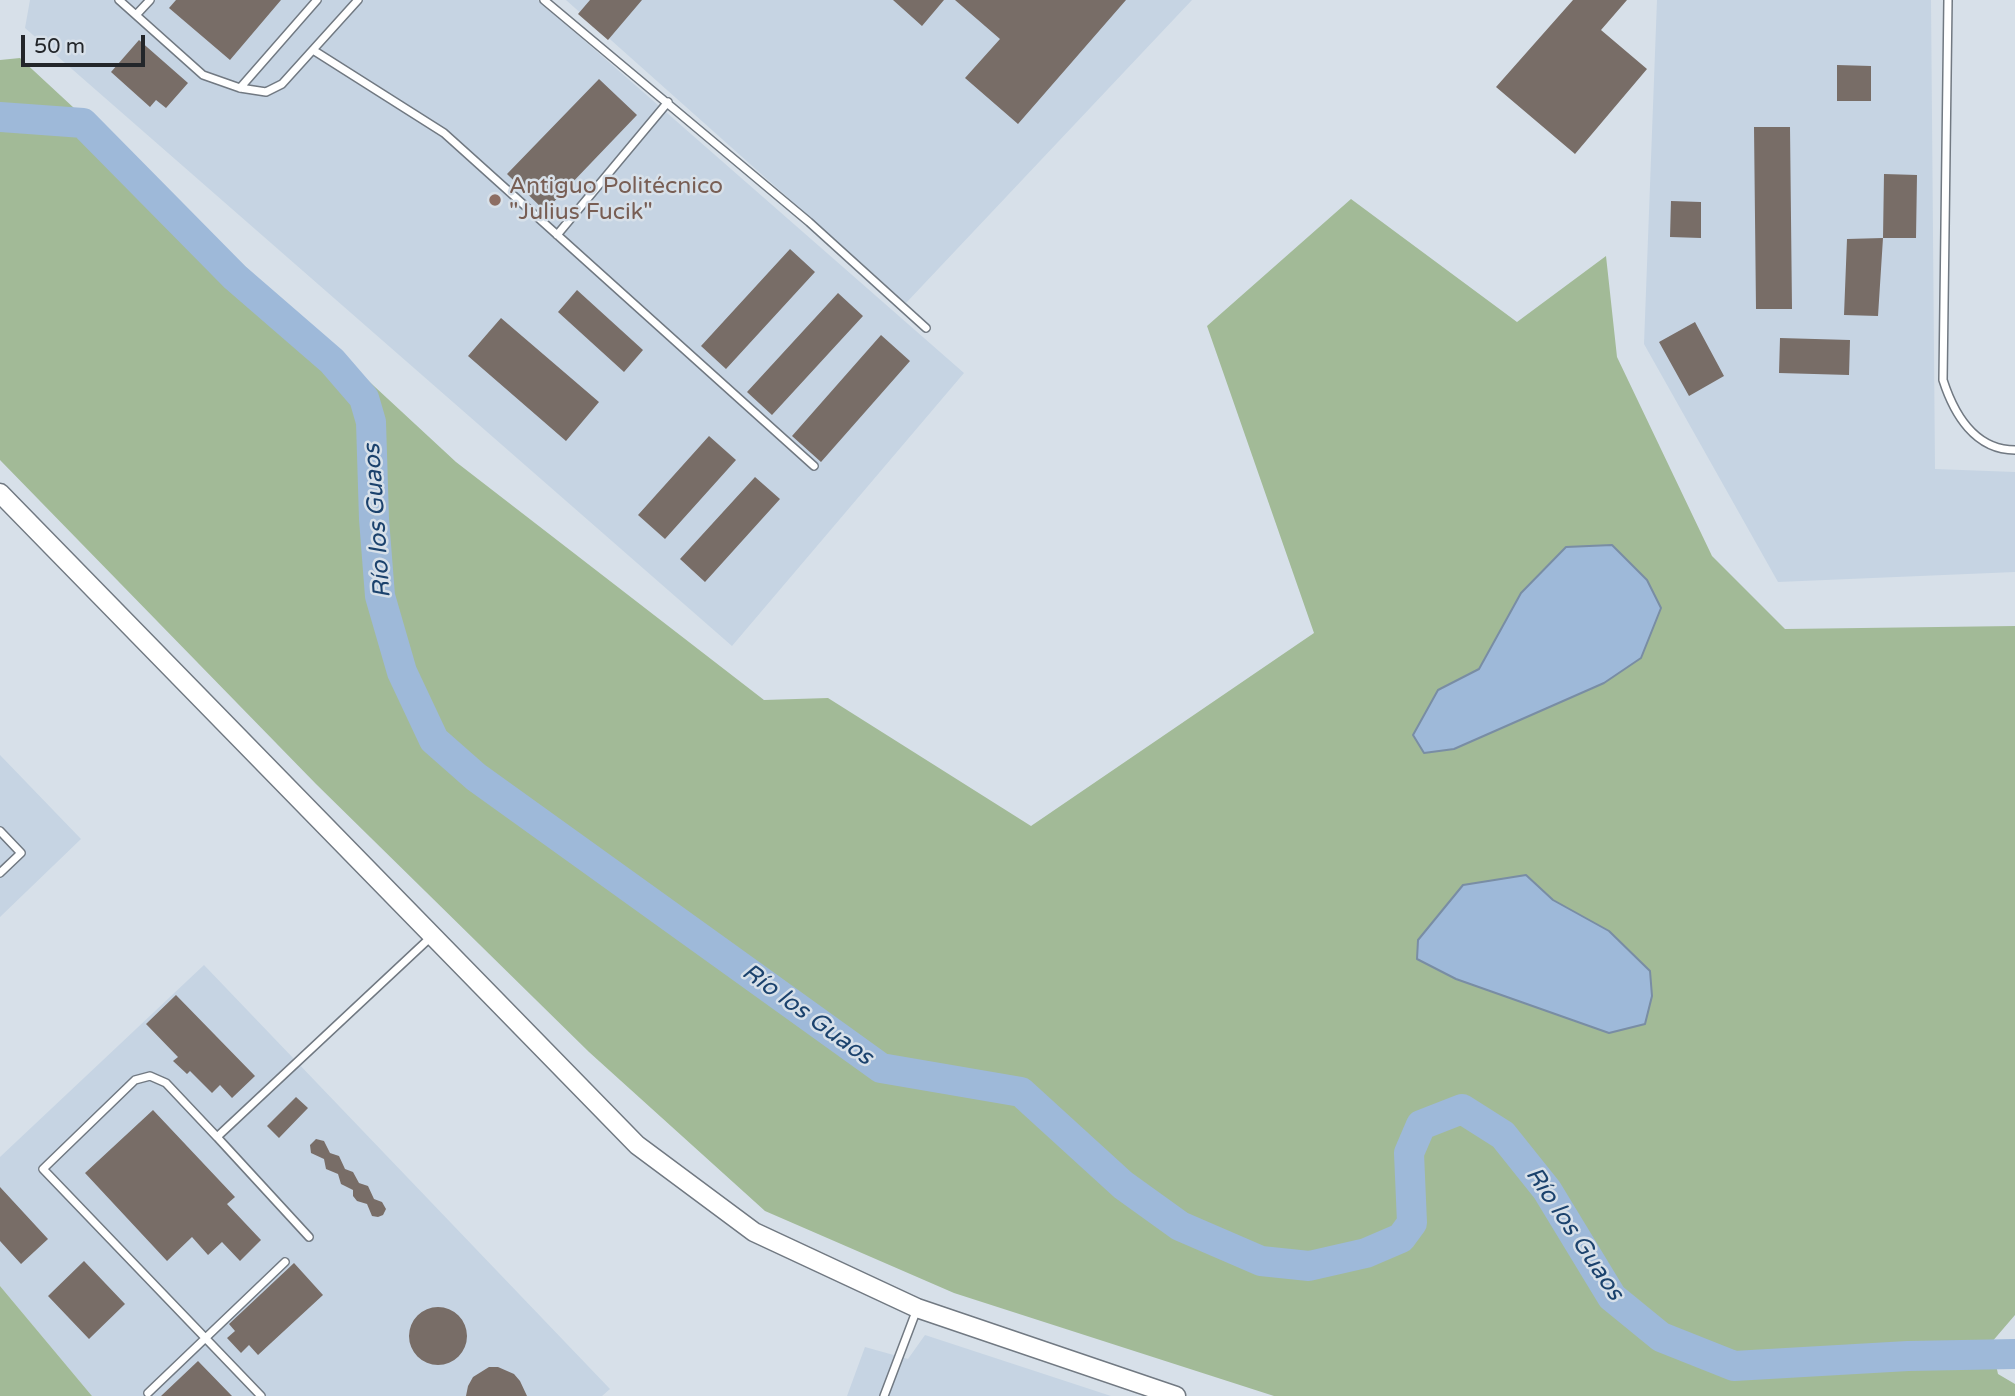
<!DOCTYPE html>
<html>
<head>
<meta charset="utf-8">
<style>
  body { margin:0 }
  #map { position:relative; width:2015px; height:1396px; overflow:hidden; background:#d7e0e9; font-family:"Varela Round",sans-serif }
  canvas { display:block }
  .scale { position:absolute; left:21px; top:35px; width:124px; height:32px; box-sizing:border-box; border:4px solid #23262a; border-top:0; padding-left:9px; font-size:21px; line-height:24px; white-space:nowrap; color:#23262a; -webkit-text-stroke:5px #d7e0e9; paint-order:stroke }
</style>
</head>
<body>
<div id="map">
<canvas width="2015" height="1396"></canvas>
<div class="scale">50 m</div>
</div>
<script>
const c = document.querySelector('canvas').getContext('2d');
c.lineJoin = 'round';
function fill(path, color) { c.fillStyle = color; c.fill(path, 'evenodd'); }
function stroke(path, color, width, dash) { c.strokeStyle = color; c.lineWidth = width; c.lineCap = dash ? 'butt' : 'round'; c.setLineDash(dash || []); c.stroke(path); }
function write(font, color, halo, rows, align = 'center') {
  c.font = font + ' "Varela Round",sans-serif'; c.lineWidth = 5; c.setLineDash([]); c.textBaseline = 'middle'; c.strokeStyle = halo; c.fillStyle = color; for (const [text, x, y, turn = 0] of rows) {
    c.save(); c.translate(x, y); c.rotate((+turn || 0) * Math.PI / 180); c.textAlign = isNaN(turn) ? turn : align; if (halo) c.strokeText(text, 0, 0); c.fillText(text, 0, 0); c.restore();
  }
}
fill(new Path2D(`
  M30,0h508l426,373 -232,273 -707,-618z
  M566,0h626l-286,303z
  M1657,0h274l4,469 80,3v100l-237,10 -134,-238z
  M0,755l81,84 -81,78z
  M204,965l406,424 -8,7h-510l-92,-110v-129z
  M925,1335l186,61h-264l18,-49 43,12z`), '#c6d4e3');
fill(new Path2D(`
  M20,58l436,404 308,238 64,-2 203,128 283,-193 -107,-307 144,-127 166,123 89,-66 11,101 95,199 73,73 230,-3v689l-24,28 7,31 17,10v12h-741l-320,-103 -189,-82 -176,-159 -273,-268 -316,-324v-400z
  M0,1286l92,110h-92z`), '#a2ba97');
const water = new Path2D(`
  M1612,545l35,35 14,28 -20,50 -37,25 -150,66 -30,4 -11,-18 25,-45 41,-21 42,-76 45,-46z
  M1526,875l27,25 56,31 41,40 2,25 -7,28 -36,9 -153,-54 -39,-20 1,-19 45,-55z`);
fill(water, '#9eb9d9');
stroke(water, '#798da4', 2);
stroke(new Path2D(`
  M0,117l83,6 152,154 97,84 32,37 7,24 3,97 6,77 22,76 32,68 42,37 405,291 140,24 102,93 57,41 81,35 48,5 57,-13 35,-15 11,-15 -3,-70 12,-28 41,-16 41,26 44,55 65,107 49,40 73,29 174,-10 107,-2`), '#9eb9d9', 30);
fill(new Path2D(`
  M176,0h105l-51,60 -61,-52z
  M590,0h52l-34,40 -30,-26z
  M893,0h51l-22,26z
  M955,0h171l-108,124 -53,-46 35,-39z
  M1573,0h54l-26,30 46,39 -72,85 -79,-67z
  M139,40l49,43 -22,25 -10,-8 -6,7 -39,-35z
  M1837,65l34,1v35h-34z
  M599,79l38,36 -92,96 -38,-37z
  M1754,127h36l2,182h-36z
  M1884,174l33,1 -1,63h-33z
  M1671,201l30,1v36l-31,-1z
  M1883,238l-5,78 -34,-1 3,-76z
  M790,249l25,23 -89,97 -25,-23z
  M577,290l66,60 -19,22 -66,-60z
  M838,293l25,23 -91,99 -25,-23z
  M501,318l98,84 -33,39 -98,-85z
  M1695,322l29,54 -35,20 -30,-54z
  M881,335l29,26 -89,101 -29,-26z
  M1780,338l70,2 -1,35 -70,-2z
  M709,436l27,24 -71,79 -27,-24z
  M755,477l25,22 -75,83 -25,-23z
  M176,995l79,81 -23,22 -12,-13 -8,8 -22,-22 -3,3 -14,-13 5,-4 -32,-33z
  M296,1097l12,11 -29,30 -12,-12z
  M153,1110l82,87 -8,7 34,36 -21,21 -18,-19 -14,13 -16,-18 -25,24 -82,-88z
  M316,1139l8,2 6,12 9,3 6,13 8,3 6,11 9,3 6,13 8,3 4,7 -3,6 -5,2 -6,-1 -5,-12 -10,-3 -4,-5v-6l-12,-6 -3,-10 -12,-5 -2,-10 -13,-6 -1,-8z
  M0,1187l48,52 -27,25 -21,-23z
  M84,1261l41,43 -36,35 -41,-43z
  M294,1263l29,32 -65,60 -9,-10 -8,8 -14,-15 8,-7 -6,-7z
  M409 1336a29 29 0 1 1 58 0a29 29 0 1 1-58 0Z
  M198,1361l34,35h-71z
  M489,1367h9l16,7 6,7 7,15h-61l2,-10 5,-9z`), '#786d67');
const service = new Path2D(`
  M119,0l84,75 37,13 26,4 16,-8 76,-84
  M544,0l265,222 117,106
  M1948,0l-5,380c11,34 32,70 72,70
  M136,15l14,-15
  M313,50l131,83 370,333
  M240,88l77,-88
  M557,235l111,-133
  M0,831l21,22 -21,20
  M217,1137l92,100
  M148,1393l137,-131
  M261,1396l-218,-227 92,-89 15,-4 16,7 51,54 215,-201
  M884,1396l33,-87`);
const tertiary = new Path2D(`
  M0,493l637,652 117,87 163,76 259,88`);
stroke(service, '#717982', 10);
stroke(tertiary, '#717982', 21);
stroke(service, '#fff', 7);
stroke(tertiary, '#fff', 18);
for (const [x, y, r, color] of [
  [495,200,7,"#8d6e63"]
]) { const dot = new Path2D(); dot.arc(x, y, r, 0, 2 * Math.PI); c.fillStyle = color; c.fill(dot); stroke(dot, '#d7e0e9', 2.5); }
write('23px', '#785e54', '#d7e0e9', [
  ["Antiguo Politécnico",509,187],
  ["\"Julius Fucik\"",509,213]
], 'left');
write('italic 24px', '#1b426d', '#d7e0e9', [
  ["Río los Guaos",378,521,-94],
  ["Río los Guaos",807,1015,36],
  ["Río los Guaos",1574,1234,56]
]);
</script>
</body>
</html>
